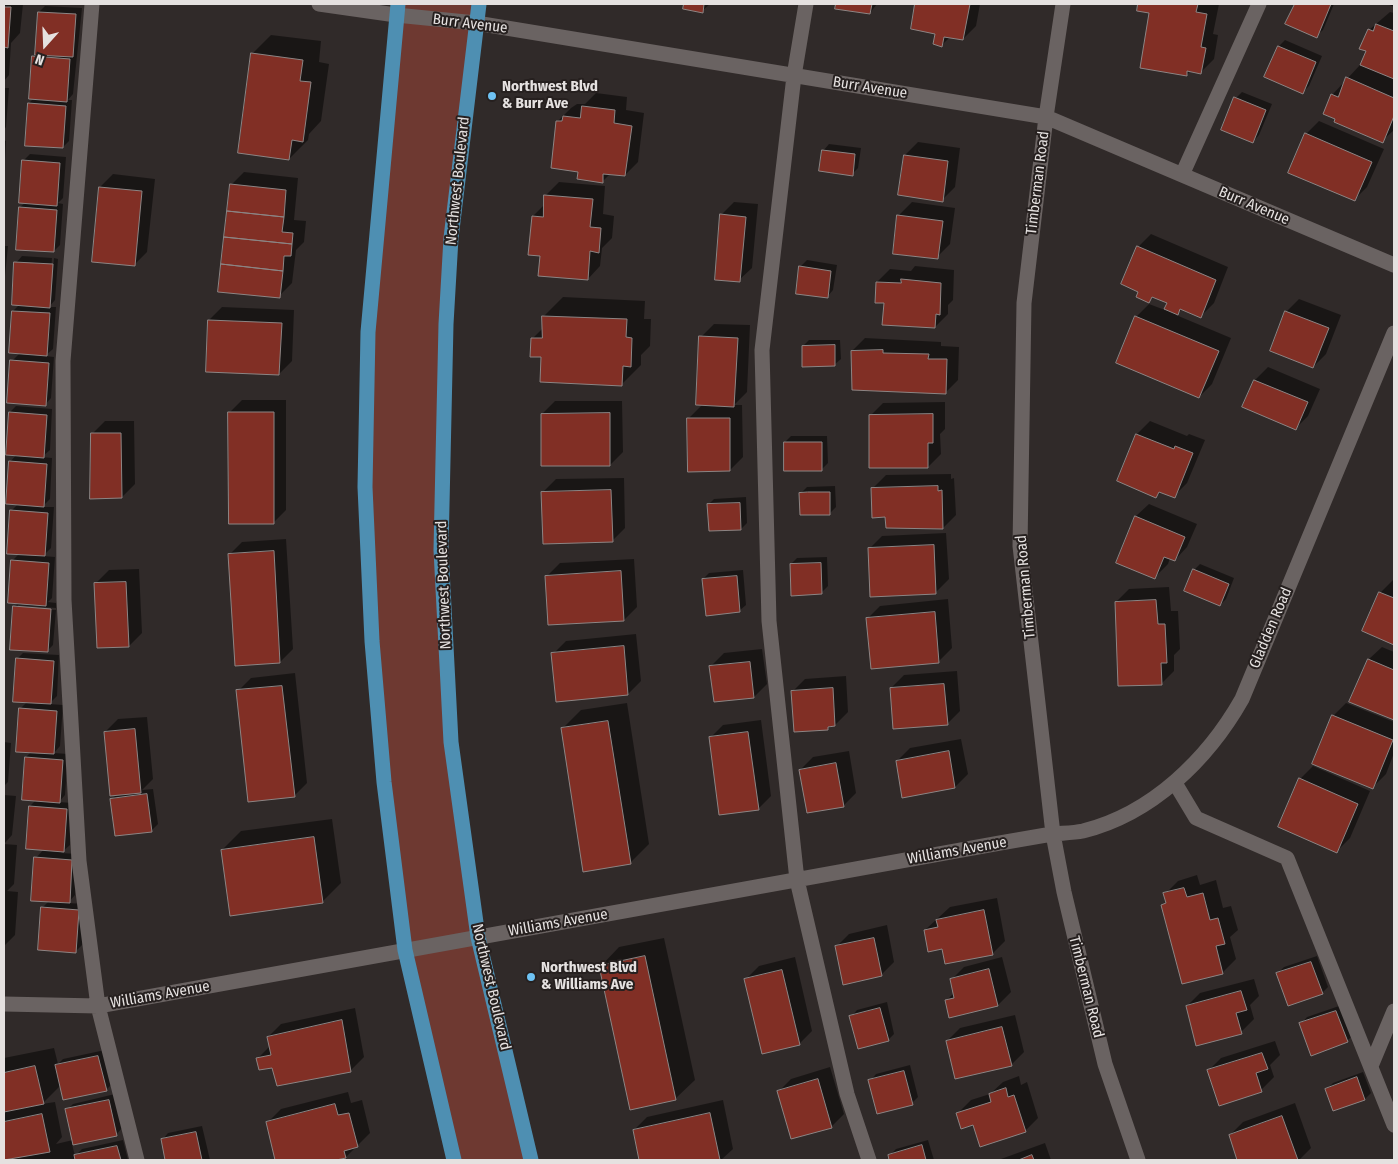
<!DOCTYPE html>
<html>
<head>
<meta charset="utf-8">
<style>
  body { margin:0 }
  #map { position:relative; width:1398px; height:1164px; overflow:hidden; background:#302a29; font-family:"Fira Sans Condensed",sans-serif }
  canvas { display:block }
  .frame { position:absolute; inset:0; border:5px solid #e5e1e0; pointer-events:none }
  .north { position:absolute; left:20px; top:20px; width:50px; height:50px; -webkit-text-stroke:4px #26201f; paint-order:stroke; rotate:200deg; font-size:14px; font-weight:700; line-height:20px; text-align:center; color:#e5e1e0 }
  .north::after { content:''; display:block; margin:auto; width:18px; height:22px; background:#e5e1e0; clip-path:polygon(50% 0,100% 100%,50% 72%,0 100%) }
</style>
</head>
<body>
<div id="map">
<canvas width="1398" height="1164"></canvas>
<div class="frame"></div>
<div class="north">N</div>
</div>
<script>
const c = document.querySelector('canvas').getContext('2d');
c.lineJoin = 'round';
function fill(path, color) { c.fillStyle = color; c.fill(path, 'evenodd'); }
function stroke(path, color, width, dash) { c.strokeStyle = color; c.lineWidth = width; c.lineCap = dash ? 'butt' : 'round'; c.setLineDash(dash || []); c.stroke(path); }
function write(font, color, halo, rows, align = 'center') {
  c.font = font + ' "Fira Sans Condensed",sans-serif'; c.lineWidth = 4; c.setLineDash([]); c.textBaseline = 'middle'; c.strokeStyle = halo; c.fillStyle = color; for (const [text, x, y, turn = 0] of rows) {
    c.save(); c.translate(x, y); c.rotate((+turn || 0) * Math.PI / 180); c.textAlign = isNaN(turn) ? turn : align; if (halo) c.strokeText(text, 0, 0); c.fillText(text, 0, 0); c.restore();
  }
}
fill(new Path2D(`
  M398,4h81l-33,320 5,418 27,195 53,223h-77l-38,-157 -44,-362 -4,-309z`), '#6e3931');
fill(new Path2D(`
  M4,4h19l-3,29 -9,10 -2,32 -5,6z
  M685,4h25l-8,7 -18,-3z
  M837,4h40l-7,9 -33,-5z
  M916,4h64l-4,22 -13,13 -13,-2 -8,8 -6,-12 -24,-5z
  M1140,4h79l-6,30 5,1 -4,24 -13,13 -10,-2 -4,5 -36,-63 -13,-2z
  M1296,4h38l-11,26 -7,6 -29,-12z
  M1387,4h7v3z
  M45,6l37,2 -9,86 -5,6h4l-3,41 -6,6 -34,-44 5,-5v-41l2,-3 3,-42z
  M1390,12l4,1v117l-12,11 -50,-46 28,-30 8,-15 1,-20z
  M271,35l50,6 -2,21 10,2 -8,57 -12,13 -1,6 -19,19 -37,-105z
  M1285,40l37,16 -13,30 -6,6 -37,-16 13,-30z
  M4,88h5l-3,39 -2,3z
  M1242,92l30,12 -13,31 -6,7 -17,-44z
  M596,93l31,4 -1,13 18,3 -6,49 -13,13 -14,-2 -8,8 -45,-60 13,-13 6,-4h8z
  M1319,121l65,28 -17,38 -13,13 -48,-66z
  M4,140l2,1 -2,39z
  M918,142l42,6 -5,39 -13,13 -37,-45z
  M829,144l32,4 -3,20 -6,6 -29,-23z
  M30,154l36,3 -3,41 -5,5 5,1 -3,41 -6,6 -34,-44 5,-4 -2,-42z
  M244,172l54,6 -4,42 12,1 -2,21 -8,8 -4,33 -13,13 -48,-111z
  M113,174l42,5 -8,73 -13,13 -34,-78z
  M559,182l46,4 -2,28 11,2 -2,22 -10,10 -2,18 -12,13 -46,-25 -9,-38 12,-12 1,-9z
  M4,192h1l-1,20z
  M734,202l24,2 -6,64 -13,12 -18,-65z
  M912,202l43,6 -5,36 -13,13 -38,-42z
  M1151,234l77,33 -14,36 -13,13 -19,-7 -6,6 55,23 -19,46 -13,13 -63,-80 13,-13 16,6 3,-7 -14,-6 -5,4 -9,-10 -2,-44z
  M4,246h4l-4,40z
  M22,256l30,2 -3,43h2l3,-43 4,1 -3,41 -6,7h7l-3,42 -8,7 9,1 -3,41 -6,7 -33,-44 8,-8 -7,-42 7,-7 -4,-41z
  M807,260l30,5 -4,25 -6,7 -27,-30z
  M915,266l39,4 -1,30 -5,5v9l-13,13 -50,-25 -8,-20 13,-13 21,2z
  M563,297l82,4 -1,18h7l-1,27 -9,9v10l-19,19 -80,-28 -9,-18 10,-10 1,-12z
  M1299,299l42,16 -15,39 -13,13 -27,-55z
  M222,307l72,3 -2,51 -13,13 -70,-54z
  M714,324l36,1 -3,67 -13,13h8l1,52 -13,13 -42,-51 15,-15 -2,-67z
  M865,338l76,4v4l18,1 -1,33 -13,13 -93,-42z
  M809,340h31l1,19 -7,6 -31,-19z
  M1268,367l52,22 -12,27 -13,13 -51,-22 11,-27z
  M242,400h44v110l-13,13 -44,-110z
  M555,401h67l1,51 -13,13 -68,-51z
  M945,402v27l-5,5 1,20 -13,13 -58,-51 13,-13z
  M16,406l36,3 -2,41 -8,7 10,1 -2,41 -8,8h12l-3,41 -8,8 12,1 -3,41 -4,4 8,1v5l-38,-3v3l38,2 -3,35 -6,6 -33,-44 4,-4 -6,-42 8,-8 -9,-42 7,-7 -8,-42 7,-8 -7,-42z
  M105,421h29l1,63 -13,13 -30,-63z
  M1150,421l37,15 2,-2 16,6 -18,43 -13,13 -13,-4 -5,5 -38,-17 19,-46z
  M791,436h36l1,27 -7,7 -36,-28z
  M951,474v5l3,-1 2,37 -13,13 -57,-12 -13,-28 13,-13z
  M624,478l1,50 -13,13 -69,-49 13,-13z
  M835,486l1,21 -6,6 -30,-19 7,-7z
  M746,497l1,26 -6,6 -33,-24 6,-6z
  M1149,504l48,20 -10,23 -12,13 -5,-2 -2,6 -13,13 -38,-15 19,-46z
  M946,533l3,46 -13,13 -67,-43 13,-13z
  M286,539l7,110 -13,13 -51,-107 13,-13z
  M827,557l1,29 -7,7 -30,-29 6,-6z
  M634,559l3,48 -13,13 -77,-44 13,-13z
  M1200,564l34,14 -8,21 -6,6 -26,-35z
  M139,569l3,64 -13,13 -33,-63 13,-13z
  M743,570l3,35 -7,6 -36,-32 6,-6z
  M1393,580h1v63l-30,-12 16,-38z
  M1169,587l2,24h7l2,38 -6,6v16l-13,13 -45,-82 13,-13z
  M948,599l4,49 -13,13 -72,-42 13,-13z
  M636,634l5,47 -13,13 -71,7 -4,-47 13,-13z
  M1382,647l12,5v67l-43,-17 18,-43z
  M762,649l5,35 -13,13 -43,-31 13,-13z
  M23,653l36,2 -2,41 -8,8 14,1 -3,41 -6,7 14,1 -3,41 -6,7 13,1 -2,42 -9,8 17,1 -3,41 -7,8 17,1 -3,41 -7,7 -33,-44 8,-8 -14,-42 8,-9 -14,-43 6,-6 -10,-43 6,-6 -12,-42 8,-8 -11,-42z
  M957,671l3,40 -13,13 -56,-36 13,-13z
  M295,673l12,110 -13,13 -56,-105 13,-13z
  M846,676l2,36 -13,13 -8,4 -35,-37 13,-13z
  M627,703l22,141 -19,19 -68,-134 19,-19z
  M1346,703l48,19v31l-8,21 -13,13 -40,-71z
  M147,717l6,62 -11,11 11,-1 5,35 -6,6 -41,-30 6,-6 -12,-62 13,-13z
  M761,720l10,76 -13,13 -48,-71 13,-13z
  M961,739l7,35 -13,13 -58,-26 13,-13z
  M4,742l7,1 -3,39 -4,4z
  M849,751l7,42 -13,13 -43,-36 13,-13z
  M1313,766l57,25 -20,47 -13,13 -37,-72z
  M4,795l12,1 -4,39 -8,9 13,1 -3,39 -7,7 11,1 -3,43 -11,11z
  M332,819l9,64 -19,19 -100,-52 19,-19z
  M1197,875l3,10 16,-5 7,28 8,-2 7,24 -8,7 6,22 -13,13 -40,11 -21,-78 5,-4 -2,-7 13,-13z
  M997,898l8,43 -13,13 -49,-6 -18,-18 25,-23z
  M887,925l7,37 -13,13 -45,-28 13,-13z
  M664,938l31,142 -20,19 -75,-132 19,-20z
  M1317,956l11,31 -6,6 -44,-20 6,-6z
  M795,957l17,74 -13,13 -53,-65 13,-13z
  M1002,957l9,35 -13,13 -52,-4 8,-8 -3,-13 13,-13z
  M1254,979l5,17 -9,9 4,14 -13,13 -54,-26 13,-13z
  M887,1002l7,32 -6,6 -37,-23 6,-7z
  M1342,1005l11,30 -6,6 -46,-17 6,-7z
  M355,1008l9,49 -13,13 -78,-4 -15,-8 12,-12 -2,-9 13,-13z
  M1015,1015l9,37 -13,13 -64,-24 13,-13z
  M1275,1041l5,14 -10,10 4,12 -13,13 -53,-19 13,-13z
  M54,1048l4,16 5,-5 42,-9 7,34 -6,6 -45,-5 -19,19 13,-2 7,35 -6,7 17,-4 -6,-30 6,-6 42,-10 7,34 -6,7 -44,9 3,12 7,-7 41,-9 5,20h-124v-102z
  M910,1065l8,32 -6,6 -42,-22 6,-7z
  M830,1067l14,47 -13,13 -53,-35 13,-13z
  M1363,1072l8,21 -6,6 -38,-10 6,-6z
  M1019,1076l2,9 6,-3 11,36 -13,13 -51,-7 -16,-11 13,-13 19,-6 13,-12z
  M348,1092l3,11 11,-3 8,33 -24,24 -15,3h-55l-8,-38 13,-13z
  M723,1100l10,49 -12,11h-81l-6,-30 13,-13z
  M1295,1103l16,45 -12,12h-60l-9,-25 13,-13z
  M202,1126l8,34h-44l-4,-20 6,-7z
  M928,1140l6,20h-43l-2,-4 7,-7z
  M1045,1143l6,17h-51l1,-1z`), '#0007');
const building = new Path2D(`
  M684,4h20l-1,9 -20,-4z
  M836,4h36l-2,10 -35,-5z
  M915,4h55l-7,36 -19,-3 -2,10 -9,-3 2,-10 -24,-5z
  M1138,4h60l-2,8 11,2 -6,33 5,1 -5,26 -14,-3v5l-47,-8 9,-55 -12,-2z
  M1295,4h36l-14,34 -32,-14z
  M4,7h7l-3,41 -4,-1z
  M38,12l38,2 -3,43 -38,-2z
  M1376,24l18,7v48l-34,-14 6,-14 -7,-2 9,-20 5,2z
  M1278,46l38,16 -13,32 -39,-17z
  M251,53l52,7 -3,21 11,1 -8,60 -11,-2 -3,20 -51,-7z
  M32,56l38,3 -3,43 -38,-3z
  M1346,77l48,21v18l-11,27 -49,-21 1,-3 -12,-5 8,-20 7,3z
  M1234,97l32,13 -13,33 -32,-13z
  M28,103l38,3 -3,42 -38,-2z
  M582,106l33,4 -1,13 18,3 -7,50 -22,-2v9l-26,-4 1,-7 -27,-4 5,-47h6l1,-5 17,2z
  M1305,133l67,29 -17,39 -67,-28z
  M822,150l33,4 -2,22 -34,-5z
  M904,155l44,6 -5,41 -45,-7z
  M22,160l38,3 -3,43 -38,-3z
  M230,184l56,6 -2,27 -57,-6z
  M99,187l43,4 -7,75 -43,-4z
  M544,195l49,4 -3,28 11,1 -2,25 -9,-2 -2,29 -50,-4 2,-20 -12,-1 4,-39 11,1z
  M19,207l38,3 -3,42 -38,-2z
  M227,211l57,6 -2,15 11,1 -1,11 -68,-7z
  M720,214l26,3 -6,65 -25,-2z
  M897,215l46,6 -5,38 -45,-5z
  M224,237l68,7 -1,12h-7l-1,15 -62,-7z
  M1137,246l79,34 -15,38 -21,-9 -2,6 -14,-6 3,-6 -15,-6 -3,6 -13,-6 2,-5 -17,-8z
  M14,262l39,2 -3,44 -38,-3z
  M221,264l62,7 -3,27 -62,-6z
  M799,266l32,5 -3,27 -32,-4z
  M901,279l40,4 -1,32 -4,-1 -1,14 -53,-3 2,-22h-9l1,-21 25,1z
  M12,311l38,2 -3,43 -38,-3z
  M1285,311l44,17 -16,40 -43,-17z
  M542,316l85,3 -1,18 6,1 -1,29 -8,-1 -1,20 -82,-4 1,-25h-11l1,-19h11z
  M1135,316l84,35 -20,47 -83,-35z
  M208,320l74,3 -3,52 -73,-3z
  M699,336l39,2 -4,69 -38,-2z
  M835,345v21l-33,1v-21z
  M883,350v3l46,1 -1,5h19l-1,35 -94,-4 -1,-39z
  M10,360l39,3 -3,43 -39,-3z
  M1254,380l54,22 -12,28 -54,-23z
  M9,412l38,3 -3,43 -38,-3z
  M228,412h46v112h-45z
  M610,413v53h-69v-52z
  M933,414v29h-5v25h-59v-53z
  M687,418h43v53l-42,1z
  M91,433h30l1,65 -32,1z
  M1136,434l38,15 1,-3 18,7 -18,45 -16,-6 -3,6 -39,-17z
  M784,442h38v29h-38z
  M9,461l38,3 -3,43 -38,-3z
  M938,486v5l4,-1 1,39 -57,-1 -1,-11 -13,1 -1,-30z
  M611,490l2,52 -70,2 -2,-52z
  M808,492h22v23h-30l-1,-22z
  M740,503l1,27 -32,1 -2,-27z
  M10,510l38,3 -3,43 -38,-2z
  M1135,516l50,21 -10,24 -11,-4 -9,22 -39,-16z
  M934,545l2,49 -66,3 -2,-49z
  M274,551l6,112 -45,3 -7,-112z
  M11,560l38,3 -3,43 -38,-3z
  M821,563l1,31 -31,2 -1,-32z
  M1193,569l36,15 -9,22 -36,-15z
  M621,571l3,50 -76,4 -3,-49z
  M737,576l3,36 -34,4 -4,-37z
  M126,582l3,65 -32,1 -3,-65z
  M1379,592l15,6v47l-32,-14z
  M1156,600l2,24h7l2,39h-6l1,22 -44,1 -3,-84z
  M13,606l38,3 -3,43 -38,-2z
  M935,612l4,51 -68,6 -5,-51z
  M624,646l4,49 -72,7 -5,-49z
  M16,658l38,3 -3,43 -38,-2z
  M1368,659l26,11v50l-45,-18z
  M750,662l4,36 -40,4 -5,-36z
  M944,684l4,41 -55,4 -3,-41z
  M282,686l13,111 -47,5 -12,-112z
  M833,688l2,38 -7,1v3l-34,2 -3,-41z
  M19,708l38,3 -3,43 -38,-2z
  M1332,715l61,25 -20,49 -61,-25z
  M608,721l23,143 -48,8 -22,-144z
  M135,729l6,64 -31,3 -6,-64z
  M748,732l11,78 -40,5 -10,-78z
  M949,751l6,37 -53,10 -6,-37z
  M25,757l38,3 -3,43 -38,-3z
  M836,763l8,44 -37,6 -8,-43z
  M1299,778l59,26 -21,49 -59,-26z
  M147,794l5,38 -37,4 -5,-37z
  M29,806l38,3 -3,43 -38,-3z
  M314,837l9,66 -93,13 -9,-66z
  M34,857l38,3 -2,43 -39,-2z
  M1184,888l3,9 16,-4 7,27 8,-2 7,26 -9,2 7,28 -41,10 -21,-79 5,-2 -3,-10z
  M41,907l38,3 -3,43 -38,-3z
  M984,910l9,45 -48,9 -3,-15 -14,3 -4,-22 14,-3 -2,-7z
  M874,938l8,38 -39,9 -8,-39z
  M645,956l31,144 -46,10 -31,-144z
  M1311,962l12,32 -35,12 -12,-33z
  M989,969l9,37 -49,12 -4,-18 9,-2 -4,-19z
  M782,970l18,75 -38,9 -18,-75z
  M1241,991l6,19 -11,3 6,21 -46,12 -10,-40z
  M880,1008l9,33 -31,8 -9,-33z
  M1336,1011l12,31 -37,14 -12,-33z
  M342,1020l9,52 -74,14 -5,-18 -13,2 -3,-12 15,-3 -4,-18z
  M1002,1027l10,39 -57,13 -9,-38z
  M1262,1053l6,16 -12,4 6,19 -43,14 -12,-36z
  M98,1056l9,35 -44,9 -8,-35z
  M35,1066l9,38 -40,8v-39z
  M904,1071l9,34 -36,9 -9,-34z
  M1357,1077l8,23 -32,11 -8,-22z
  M818,1079l14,49 -41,11 -14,-48z
  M1006,1088l2,9 6,-2 12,37 -46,15 -7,-22 -12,4 -5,-16 35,-11 -2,-8z
  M109,1100l8,36 -44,9 -8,-36z
  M335,1104l3,11 11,-2 9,34 -14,4 2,7 -10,2h-61l-9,-38z
  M710,1113l10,47h-81l-6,-30z
  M42,1114l8,38 -46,8v-38z
  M1282,1116l16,44h-61l-8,-25z
  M196,1132l6,28h-37l-4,-21z
  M922,1145l4,15h-37l-1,-5z
  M117,1146l4,14h-46l-1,-5z
  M1032,1155l2,5h-15z`);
fill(building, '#812f25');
stroke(building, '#8c8584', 1);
stroke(new Path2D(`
  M92,4l-29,357 1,239 15,261 19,145 39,154
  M319,4l77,11 80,8 570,94 348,148
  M806,4l-12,72 -32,274 7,271 28,259 50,214 22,66
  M1063,4l-17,113 -22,186 -4,243 33,288 11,58 41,172 33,96
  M1182,175l77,-171
  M1175,783l21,35 91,40 107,267
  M4,1004l94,2 902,-163c17,-3 35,-6 52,-9 10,-1 21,-1 31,-3 69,-17 125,-72 159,-132l152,-366
  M1371,1066l23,-55`), '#6a6362', 15);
stroke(new Path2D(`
  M398,4l-30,328 -3,155 7,154 12,141 21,168 49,210
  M479,4l-28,234 -5,86 -5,226 10,192 27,195 53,223`), '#4e8fb2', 15);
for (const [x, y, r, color] of [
  [492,96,5,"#6ec2f3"],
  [531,977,5,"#6ec2f3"]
]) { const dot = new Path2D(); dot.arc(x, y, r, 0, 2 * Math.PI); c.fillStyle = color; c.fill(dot); stroke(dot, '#26201f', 2); }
write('15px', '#e5e1e0', '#26201f', [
  ["Burr Avenue",470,24,7],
  ["Burr Avenue",870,88,9],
  ["Northwest Boulevard",458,181,-84],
  ["Timberman Road",1038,183,-83],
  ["Burr Avenue",1254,206,23],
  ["Northwest Boulevard",444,585,-92],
  ["Timberman Road",1026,587,-95],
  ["Gladden Road",1271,628,-67],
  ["Williams Avenue",957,851,-10],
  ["Williams Avenue",558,923,-10],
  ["Northwest Boulevard",491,987,77],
  ["Timberman Road",1086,987,76],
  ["Williams Avenue",160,995,-10]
]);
write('bold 15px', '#e5e1e0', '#26201f', [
  ["Northwest Blvd",502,87],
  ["& Burr Ave",502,104],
  ["Northwest Blvd",541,968],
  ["& Williams Ave",541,985]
], 'left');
</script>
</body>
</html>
